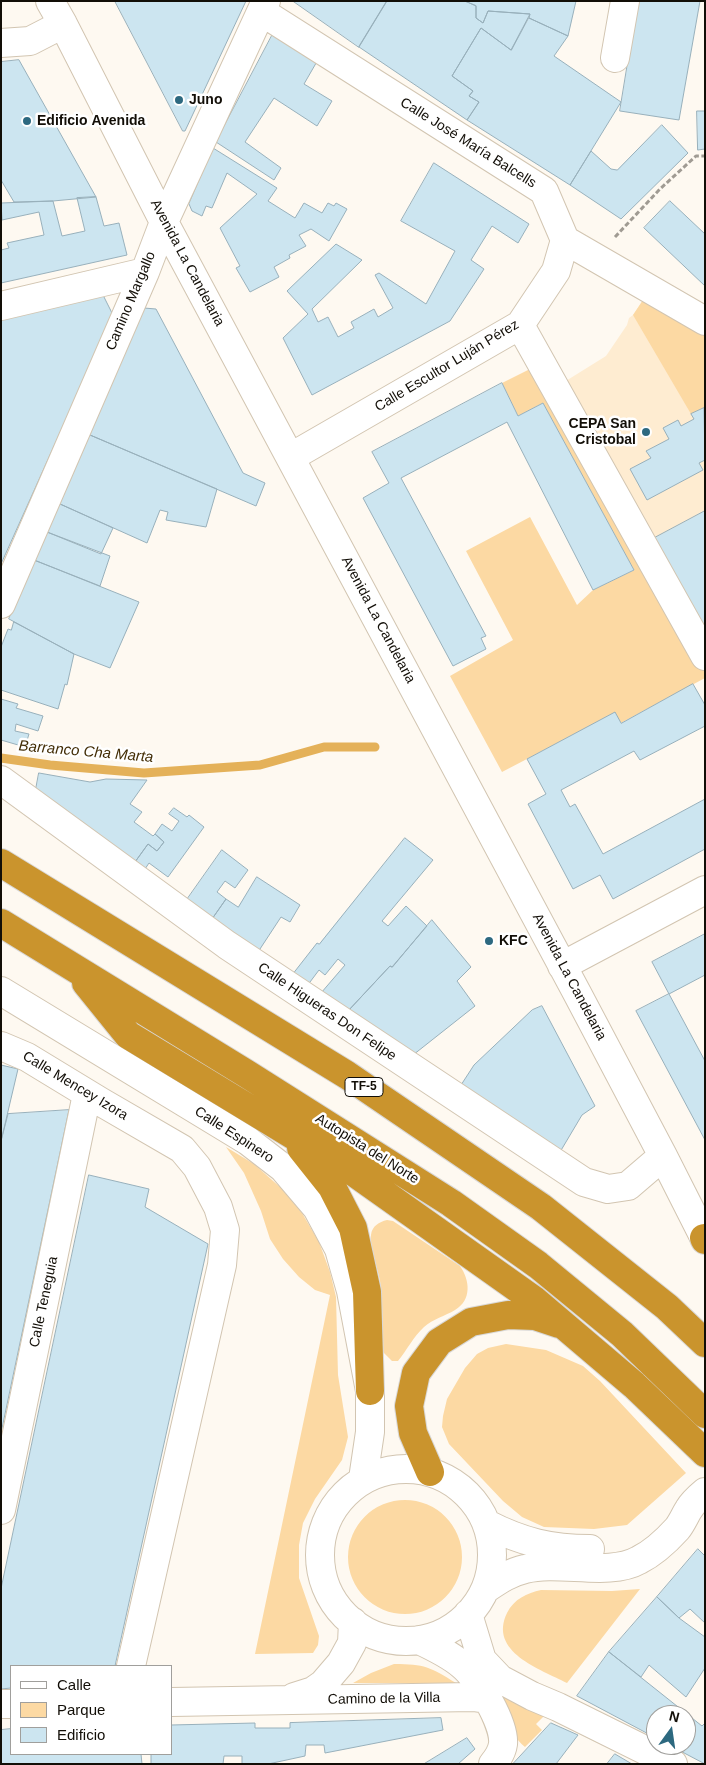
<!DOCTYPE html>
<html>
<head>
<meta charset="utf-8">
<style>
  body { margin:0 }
  #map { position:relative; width:706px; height:1765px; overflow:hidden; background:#fef9f1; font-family:Helvetica,sans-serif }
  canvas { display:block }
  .frame { position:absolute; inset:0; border:2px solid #120e07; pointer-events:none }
  .legend { position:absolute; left:10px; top:1665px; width:162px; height:90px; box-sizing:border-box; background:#fff; border:1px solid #a09f9c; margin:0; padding:6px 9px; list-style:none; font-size:15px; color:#120e07 }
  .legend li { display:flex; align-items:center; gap:10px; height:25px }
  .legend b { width:25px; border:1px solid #a09f9c }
  .north { position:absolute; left:646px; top:1705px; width:50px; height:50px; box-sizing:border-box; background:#fff; border:1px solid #a09f9c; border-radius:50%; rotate:14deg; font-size:14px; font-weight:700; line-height:20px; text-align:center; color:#120e07 }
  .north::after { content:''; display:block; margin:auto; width:18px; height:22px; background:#2d6980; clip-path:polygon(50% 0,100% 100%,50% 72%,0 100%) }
</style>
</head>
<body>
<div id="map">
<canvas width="706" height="1765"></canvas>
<div class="frame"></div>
<ul class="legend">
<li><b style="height:6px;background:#fff"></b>Calle</li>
<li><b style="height:14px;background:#fcd9a3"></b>Parque</li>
<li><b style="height:14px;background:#cce5f0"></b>Edificio</li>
</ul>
<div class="north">N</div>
</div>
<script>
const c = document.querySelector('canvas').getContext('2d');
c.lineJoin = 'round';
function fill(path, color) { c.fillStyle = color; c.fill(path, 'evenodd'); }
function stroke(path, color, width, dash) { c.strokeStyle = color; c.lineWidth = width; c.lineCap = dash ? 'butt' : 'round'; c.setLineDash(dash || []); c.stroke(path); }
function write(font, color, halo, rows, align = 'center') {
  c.font = font + ' Helvetica,sans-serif'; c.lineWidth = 5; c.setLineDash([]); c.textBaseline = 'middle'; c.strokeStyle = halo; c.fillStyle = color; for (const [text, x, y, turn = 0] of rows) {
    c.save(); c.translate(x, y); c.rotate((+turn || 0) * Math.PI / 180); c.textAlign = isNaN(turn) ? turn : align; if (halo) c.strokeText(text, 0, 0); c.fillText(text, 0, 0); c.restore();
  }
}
fill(new Path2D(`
  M645,297l60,35v308l-144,-256 45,-28 21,-31 2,-7 4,-3z`), '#feecd1');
fill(new Path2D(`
  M645,297l60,35v78l-2,-2 -12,6 -58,-99z
  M534,367l171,306v5l-84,45 -6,-10 -113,59 -52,-96 63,-36 -47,-89 64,-34 47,88 16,-15 41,-20 -91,-167 -25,13 -16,-33z
  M226,1147l28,17 27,24 21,25 17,29 11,30 6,25 2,78 10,62 -6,23 -27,39 -12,24 -4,22v33l20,58 -1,9 -5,8 -58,1 75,-359 -15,-5 -16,-13 -16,-18 -13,-20 -9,-28 -17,-38z
  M387,1220l6,1 67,45c10,14 12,34 -5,44 -10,6 -22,9 -31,17 -11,10 -17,23 -26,34h-6l-9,-9c-1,-24 0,-48 -3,-71 -2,-13 -11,-34 -9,-46 1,-9 8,-13 16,-15z
  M506,1344l40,6 37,16 17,15 86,92 -59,52 -33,4 -50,-2 -22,-10 -19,-16 -54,-57 -7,-17 1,-11 4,-17 18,-31 12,-14 11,-6z
  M348 1557a57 57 0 1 1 114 0a57 57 0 1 1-114 0Z
  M640,1589l-73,94c-27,-14 -79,-31 -60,-70 7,-14 20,-20 34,-23l71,1z
  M394,1664c31,0 36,3 62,19h-103l18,-10z
  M492,1687l53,28 -9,9 6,6 -17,17c-17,-14 -24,-41 -33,-60z`), '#fcd9a3');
stroke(new Path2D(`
  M1,758l49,7 94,8 116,-8 64,-18h51`), '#e4b159', 9);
const building = new Path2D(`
  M115,1h131l-61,130h-2z
  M293,1h94l-28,46z
  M387,1h78l11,5v12l7,5 5,-12 42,3 -19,36 -30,-22 -29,48 21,15 -4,5 10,6 -12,18 -108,-73z
  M465,1h111l-8,35 -39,-18 1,-4 -42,-3 -5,12 -7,-5v-12z
  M638,1h62l-21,119 -59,-9z
  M529,18l39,18 -14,20 67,46 -51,83 -103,-65 12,-18 -10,-6 4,-5 -21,-15 29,-48 30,22z
  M275,30l44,28 -15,26 28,17 -15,25 -43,-28 -29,44 36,26 -7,12 -58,-38z
  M19,60l77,137 -43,4 -39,1 -13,-22v-118z
  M697,111h8v38l-7,1z
  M662,125l26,28 -67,66 -51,-34 21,-34 20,18 6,1z
  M213,148l64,40 -9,13 27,17 9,-15 18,10 6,-10 6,3 2,-3 11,6 -18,32 -18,-12 -12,6 7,11 -17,9 1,3 -16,9 5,10 -29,15 -14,-24 4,-2 -20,-38 37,-34 -30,-21 -15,35 -6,-2 -4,10 -10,-5 -3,-7z
  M434,163l95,61 -11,19 -26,-17 -21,34 13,9 -34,52 -138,74 -29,-57 25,-24 -21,-23 49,-47 26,16 -50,49 6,13 10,-5 10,20 16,-9 -3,-6 23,-13 4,8 15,-9 -18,-33 4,-2 47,31 29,-53 -54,-30z
  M96,197l8,29 15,-3 8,32 -126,28v-33l8,-2 -2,-5 37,-8 -5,-23 -37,8 -1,-17 52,-2 9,35 23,-5 -8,-33z
  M670,201l35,33v52l-61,-58z
  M103,295l10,20 -112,249v-244z
  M144,308l12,1 87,164 22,10 -9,23 -166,-71z
  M502,383l16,33 25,-13 91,167 -41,20 -86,-168 -106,56 85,158 -5,2 5,11 -33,17 -90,-168 26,-15 -17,-31z
  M704,408l1,52 -6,3 4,7 -56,30 -17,-31 21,-11 -5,-7 23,-12 -6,-11 15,-8 3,6 13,-7 -3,-5z
  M90,435l127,54 -11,38 -40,-7 2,-8 -8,-2 -13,33 -87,-39z
  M60,504l53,24 -12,26 -54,-22z
  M705,511v122l-58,-91z
  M47,532l63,24 -10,30 -66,-26z
  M34,560l105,42 -29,66 -36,-14 -65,-35z
  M14,622l60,32 -7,31 -2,-1 -7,25 -57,-19v-43l7,-18 3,1z
  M693,684l12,21v21l-65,34 -6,-9 -73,39 9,17 5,-3 28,50 102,-55v50l-92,50 -13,-24 -27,14 -45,-85 18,-10 -19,-35 88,-47 6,11z
  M1,699l17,5 -2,4 27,8 -5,15 -22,-7 -1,7 14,3 -4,13 -24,-7z
  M39,773l51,9 16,-3 41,1 -17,24 12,8 -8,10 19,14 2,-2 9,8 -7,9 -9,-7 -13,18 -99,-73z
  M174,808l13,9 2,-2 15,12 -36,50 -19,-14 -4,6 -10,-7 13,-18 9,7 7,-9 -9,-8 7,-10 10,7 7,-10 -10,-7z
  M405,838l28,22 -51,61 6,5 18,-20 21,20 -35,41 -2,-1 -42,45 -27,-18 24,-28 -7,-6 -13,16 -6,-5 -12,16 -15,-11 25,-32 2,1z
  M222,850l26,20 -13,18 -10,-7 -8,11 9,7 -14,20 -26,-18z
  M257,877l43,28 -10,17 -9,-5 -23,35 -46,-33 14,-20 12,8z
  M432,920l39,47 -14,14 18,25 -62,49 -65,-44 42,-45 2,1z
  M705,934v41l-36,19 -17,-32z
  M669,994l36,67v79l-69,-129z
  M542,1006l53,100 -13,9 -22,37 -99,-67 13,-20 58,-55z
  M1,1065l17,4 -17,72z
  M69,1110l-68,323v-292l7,-27z
  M89,1175l60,14 -4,18 63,37 -93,422h-104v22l-10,1v-100z
  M698,1549l7,7v67l-15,-14 -11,9 -22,-21z
  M657,1597l22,21 26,19v31l-19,29 -37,-32 -8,12 -32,-25z
  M609,1652l93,74 3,-3v41l-36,-19h17v-30h-30v23l-79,-42z
  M441,1718l2,12 -118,23 -1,-8h-18l-1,11 -37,8h-26v-8h-18l-1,8h-72v-10h-8h28v-29l84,-2v5h35v-5z
  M551,1723l27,12 -22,29h-43z
  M11,1729v25h130l1,10h-141v-34z
  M467,1738l8,11 -17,15h-34z
  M615,1754l17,10h-25z`);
fill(building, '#cce5f0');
stroke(building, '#98b0bb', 1);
const minor = new Path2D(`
  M50,1l13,23 101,198 413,771 86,163 42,83
  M262,12l282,179 21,49 140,81
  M1,43l29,-2 33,-17
  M615,58l10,-57
  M1,306l144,-34
  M520,325l185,331
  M291,457l229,-132 36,-54 9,-31
  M1,604l144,-332 19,-50 102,-221
  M1,780l226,165 357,237 24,7 20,-3 35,-30
  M562,966l143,-76
  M1,991l247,150 35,27 34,40 22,41 12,42 19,100v41l-7,47
  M1,1046l26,11 74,45 81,47 15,18 21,40 7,23 -3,35 -91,401
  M320 1555a86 86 0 1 1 172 0a86 86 0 1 1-172 0Z
  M1,1510l86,-416
  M487,1524c35,18 64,25 103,25
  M487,1588c12,-8 24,-16 38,-19 34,-9 84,8 114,-9 14,-7 28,-20 38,-31 5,-6 8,-14 12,-20 4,-7 10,-12 16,-17
  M468,1614l14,46 18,19 32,17 26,11 115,57
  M419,1640c15,7 30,14 43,25 16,13 43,59 41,79 -1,7 -5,14 -10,20
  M294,1697l19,-6 10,-7 18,-21 11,-20 1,-21
  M171,1702l302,-5 14,2
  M1,1704h10`);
const highway = new Path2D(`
  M1,863l346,212 194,132 126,100 38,36
  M1,923l246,151 204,129 87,62 84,69 83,80
  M86,983l42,52 224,136 182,129 100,85 71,68
  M301,1148l31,39 21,41 14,64 3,99
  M704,1238l1,2
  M430,1472l-17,-39 -4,-27 7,-33 23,-31 32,-20 37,-7 27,1 24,8`);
stroke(minor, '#d2c5b1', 30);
stroke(highway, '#d9d8d7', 30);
stroke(new Path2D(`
  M615,237l45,-48 36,-33h9`), '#a09b93', 3, [5, 2.5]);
stroke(minor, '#fff', 28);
stroke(highway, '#ca942d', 28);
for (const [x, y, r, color] of [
  [179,100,5,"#2d6980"],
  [27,121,5,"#2d6980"],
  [646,432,5,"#2d6980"],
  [489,941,5,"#2d6980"]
]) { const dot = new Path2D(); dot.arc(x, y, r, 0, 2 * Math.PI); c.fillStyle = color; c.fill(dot); stroke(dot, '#fff', 2); }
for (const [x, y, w] of [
  [364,1087,38]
]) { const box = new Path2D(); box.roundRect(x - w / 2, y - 9.5, w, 19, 4); c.fillStyle = '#fff'; c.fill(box); stroke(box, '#120e07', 1); }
write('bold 12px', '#120e07', null, [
  ["TF-5",364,1087]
]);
write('bold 14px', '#120e07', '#fff', [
  ["Juno",189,100],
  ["Edificio Avenida",37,121],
  ["CEPA San",636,424,"right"],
  ["Cristobal",636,440,"right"],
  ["KFC",499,941]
], 'left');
write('14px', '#120e07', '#fff', [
  ["Calle José María Balcells",468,143,32],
  ["Avenida La Candelaria",187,263,62],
  ["Camino Margallo",131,301,-67],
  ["Calle Escultor Luján Pérez",447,366,-31],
  ["Avenida La Candelaria",378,620,62],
  ["Avenida La Candelaria",569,977,62],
  ["Calle Higueras Don Felipe",327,1012,34],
  ["Calle Mencey Izora",75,1086,31],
  ["Calle Espinero",234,1135,33],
  ["Autopista del Norte",367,1149,32],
  ["Calle Teneguia",44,1302,-78],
  ["Camino de la Villa",384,1699,-1]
]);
write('italic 15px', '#422d06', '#fff', [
  ["Barranco Cha Marta",86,752,5]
]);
</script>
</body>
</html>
